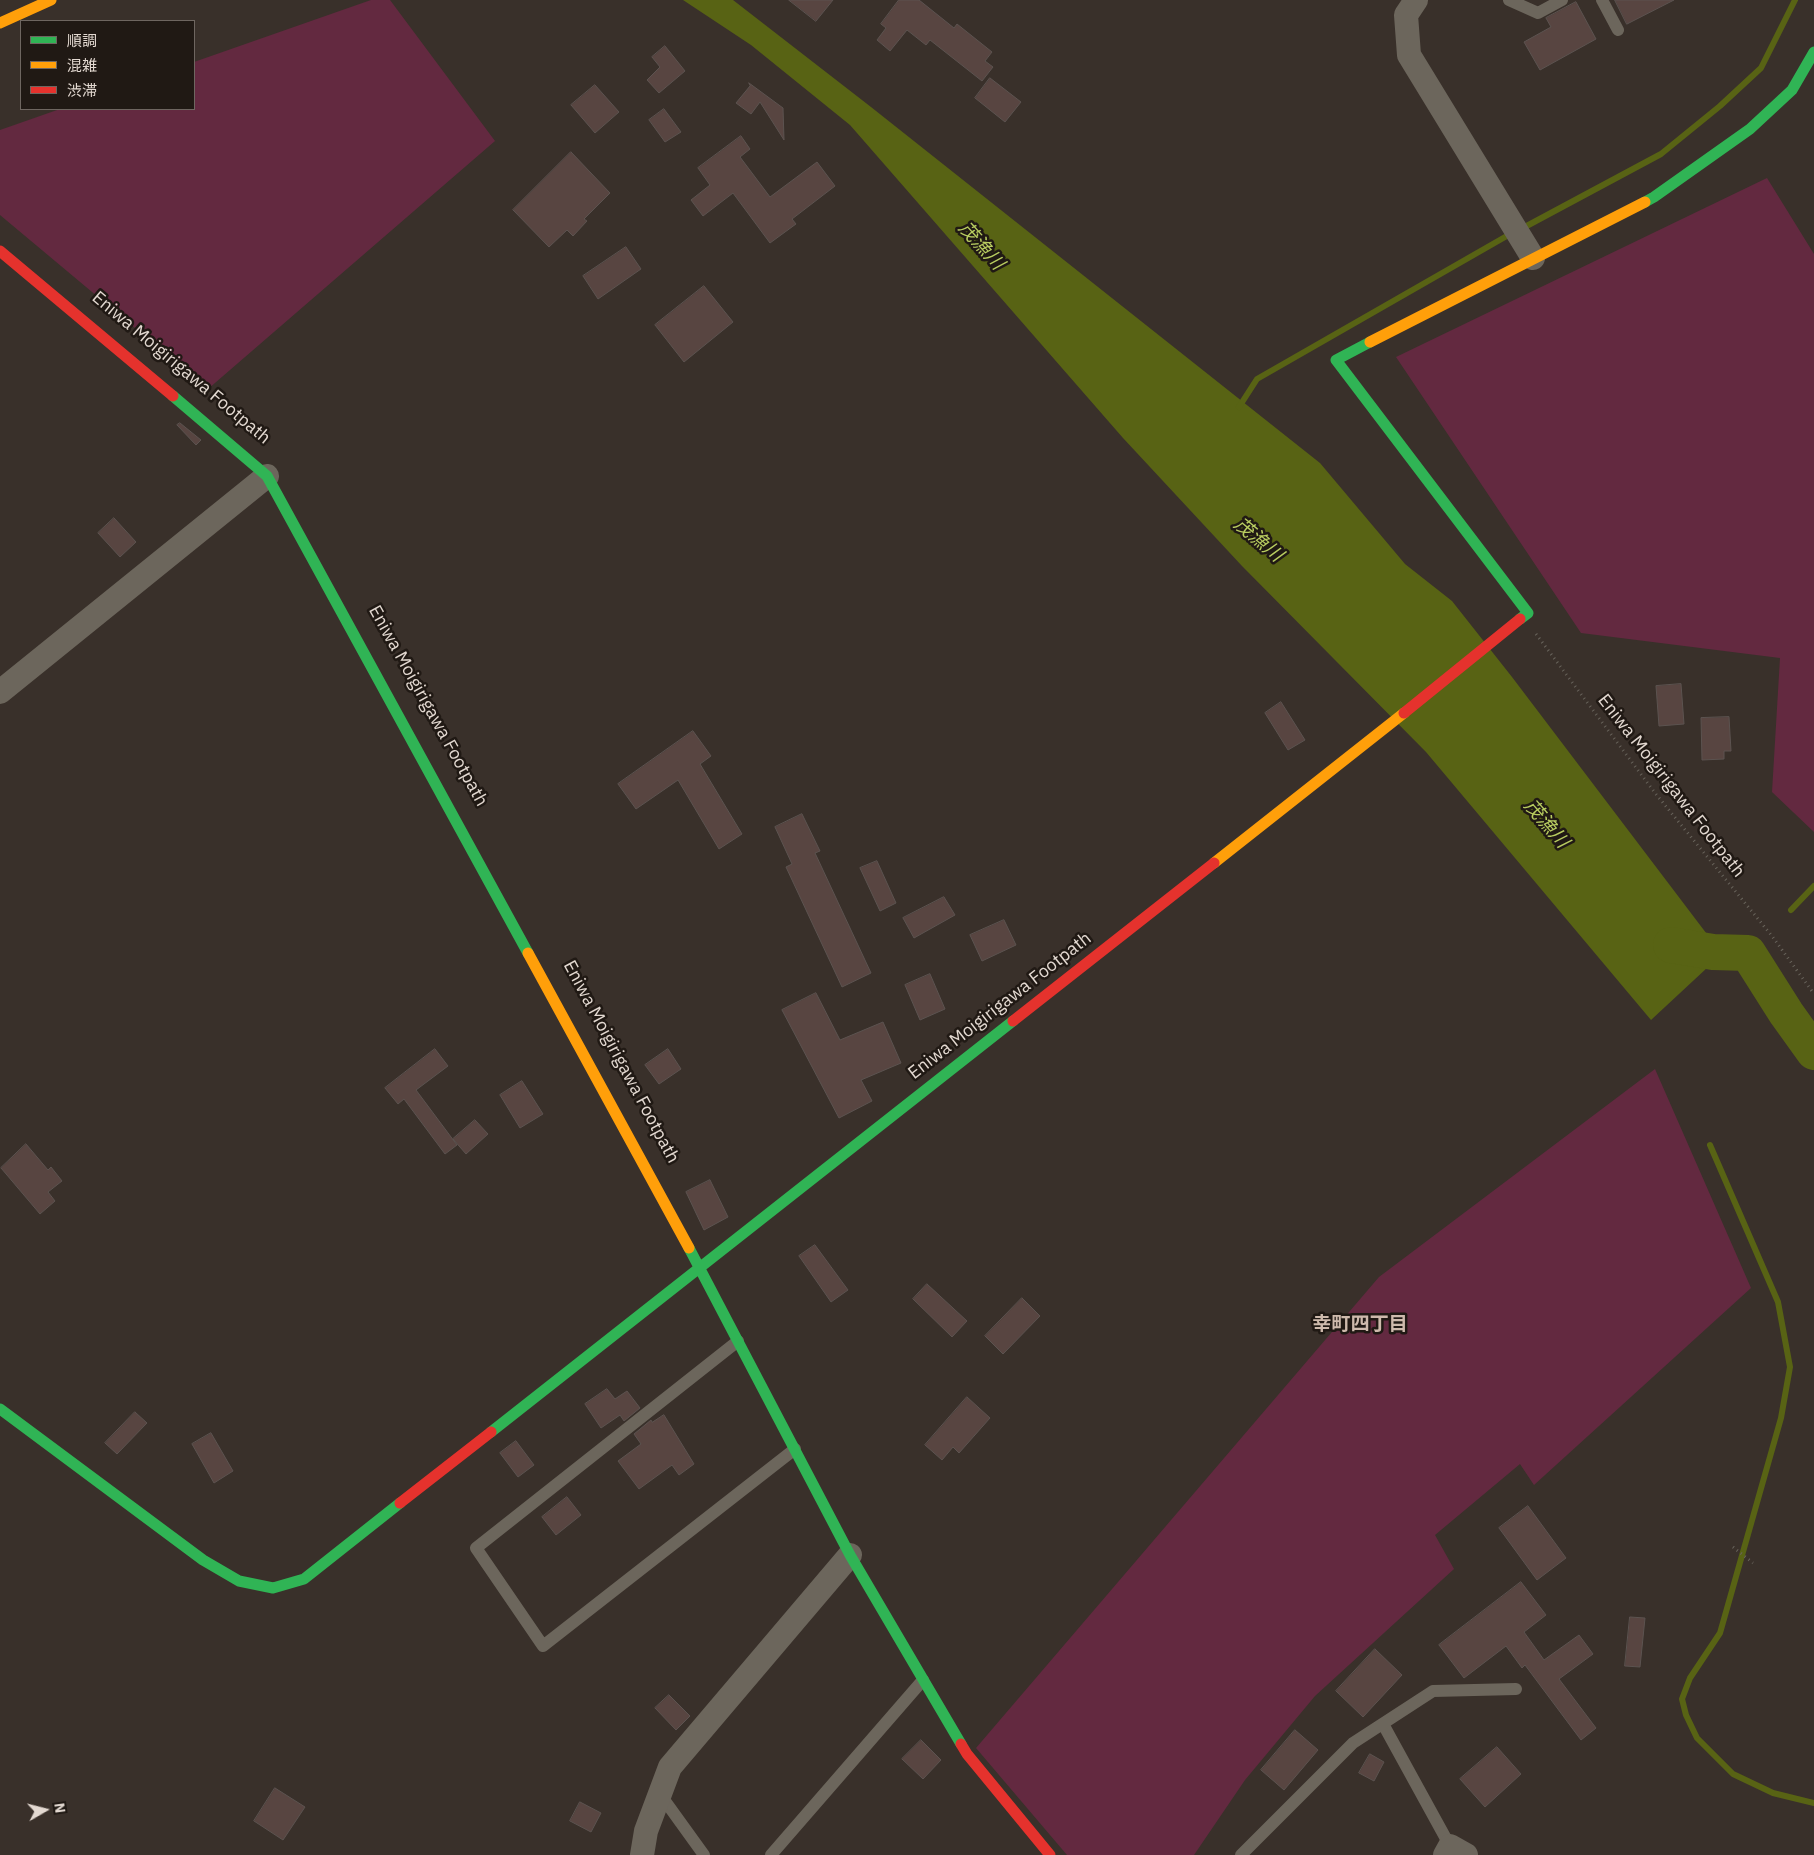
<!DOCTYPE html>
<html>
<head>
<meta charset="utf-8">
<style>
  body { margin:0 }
  #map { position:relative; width:1814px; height:1855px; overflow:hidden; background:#39302a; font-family:"IBM Plex Sans","Noto Sans JP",sans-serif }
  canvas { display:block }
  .legend { position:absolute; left:20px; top:20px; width:175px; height:90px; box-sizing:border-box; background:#201914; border:1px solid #6e6660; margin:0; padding:6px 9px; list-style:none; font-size:15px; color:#e3d9d1 }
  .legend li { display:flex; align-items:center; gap:10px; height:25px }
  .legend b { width:25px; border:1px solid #6e6660 }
  .north { position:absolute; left:20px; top:1785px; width:50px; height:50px; -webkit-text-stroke:4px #201914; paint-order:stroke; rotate:82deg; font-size:14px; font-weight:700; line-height:20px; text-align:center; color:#e3d9d1 }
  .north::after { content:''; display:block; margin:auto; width:18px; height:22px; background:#e3d9d1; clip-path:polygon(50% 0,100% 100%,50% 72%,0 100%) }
</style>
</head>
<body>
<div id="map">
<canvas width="1814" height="1855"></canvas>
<ul class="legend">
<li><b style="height:6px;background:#30b455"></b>順調</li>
<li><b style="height:6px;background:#ff9f0a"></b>混雑</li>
<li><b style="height:6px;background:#e5322d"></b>渋滞</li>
</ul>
<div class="north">N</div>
</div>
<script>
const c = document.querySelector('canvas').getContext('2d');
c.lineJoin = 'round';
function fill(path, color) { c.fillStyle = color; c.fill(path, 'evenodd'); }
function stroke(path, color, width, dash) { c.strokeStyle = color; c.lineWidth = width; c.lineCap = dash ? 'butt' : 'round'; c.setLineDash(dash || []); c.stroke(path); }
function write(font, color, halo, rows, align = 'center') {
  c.font = font + ' "IBM Plex Sans","Noto Sans JP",sans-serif'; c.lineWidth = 5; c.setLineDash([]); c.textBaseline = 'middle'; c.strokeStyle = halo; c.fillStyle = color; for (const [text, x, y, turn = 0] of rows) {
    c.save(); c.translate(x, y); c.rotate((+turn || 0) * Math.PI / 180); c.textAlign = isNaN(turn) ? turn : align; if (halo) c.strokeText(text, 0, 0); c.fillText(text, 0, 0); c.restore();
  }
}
fill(new Path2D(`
  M371,0h19l105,141 -287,248 -208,-174v-85l60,-21h134v-47z
  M1767,178l47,76v578l-42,-40 8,-134 -199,-25 -185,-276z
  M1655,1069l96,219 -217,197 -14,-21 -85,71 19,34 -139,127 -70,84 -51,75h-127l-91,-107 403,-471z`), '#632940');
fill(new Path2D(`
  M683,0h50l138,107 449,356 85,101 47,37 60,76 210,277 -71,66 -225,-268 -184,-186 -119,-128 -273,-313 -99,-80z`), '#586314');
stroke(new Path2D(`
  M1521,229l140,-75 59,-48 41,-38 34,-68
  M1239,407l18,-28 255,-146
  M1791,910l23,-24
  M1710,1145l68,157 12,65 -9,51 -61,215 -30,45 -8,21 4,16 11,23 36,36 40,19 41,10`), '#586314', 6);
stroke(new Path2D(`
  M1671,945l42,7 35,1 38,60 28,39`), '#586314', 36);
const building = new Path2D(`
  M789,0h44l-17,21z
  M899,0h20l35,28 3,-4 35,28 -7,9 8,6 -11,14 -52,-41 -4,5 -19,-15 -17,21 -13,-11 9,-12 -5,-4z
  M1615,0h59l-47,24z
  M1576,2l20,37 -56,31 -16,-28 27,-15 -5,-9z
  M665,46l20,25 -26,22 -12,-13 13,-13 -8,-10z
  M990,78l31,24 -16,20 -30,-24z
  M749,83l34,25 1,32 -24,-38 -9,12 -15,-11 14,-17z
  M595,85l24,27 -24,21 -24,-28z
  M664,109l17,23 -16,10 -16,-22z
  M741,136l9,13 -10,8 30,40 47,-35 18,24 -43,33 4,5 -26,19 -37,-50 -30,23 -12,-16 19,-15 -12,-17z
  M571,152l39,41 -26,26 3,2 -14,15 -6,-6 -18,17 -36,-37z
  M626,247l15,22 -43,30 -15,-23z
  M704,286l29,36 -49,40 -29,-37z
  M180,423l21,17 -5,5 -19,-20z
  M114,518l22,24 -16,15 -22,-24z
  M1681,684l3,40 -25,2 -3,-40z
  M1281,702l24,38 -17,10 -23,-37z
  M1729,717l2,34h-7v8l-22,1 -1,-42z
  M693,731l18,25 -11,8 42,70 -23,15 -41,-69 -42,29 -18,-25z
  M802,814l18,37 -5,2 56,120 -29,14 -56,-120 6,-3 -17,-37z
  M877,861l19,42 -16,8 -20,-43z
  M944,897l11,18 -41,23 -11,-20z
  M1004,920l12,25 -34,16 -12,-26z
  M930,974l15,35 -25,11 -15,-35z
  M816,993l24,47 43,-18 18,41 -40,17 11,21 -33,17 -57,-108z
  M435,1049l13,17 -32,24 41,55 -12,9 -41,-55 -6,5 -13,-16z
  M668,1049l13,20 -22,15 -14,-19z
  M522,1081l21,33 -23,14 -20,-33z
  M475,1120l13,14 -22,20 -13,-15z
  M26,1144l22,26 3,-3 11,14 -14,11 7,9 -15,13 -39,-46z
  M710,1180l18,37 -24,13 -18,-38z
  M815,1245l33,45 -17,12 -32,-46z
  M927,1284l40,37 -15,16 -39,-38z
  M1022,1298l18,18 -37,38 -18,-18z
  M607,1389l8,10 12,-8 13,17 -16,13 -4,-6 -19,13 -16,-24z
  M967,1397l23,21 -31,35 -6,-6 -11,13 -17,-15z
  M135,1412l12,11 -30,31 -12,-11z
  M664,1415l30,49 -15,11 -7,-10 -33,24 -21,-28 23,-17 -7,-10 17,-14 1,2z
  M211,1433l22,38 -19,12 -22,-39z
  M516,1441l18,24 -16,12 -18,-24z
  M567,1497l14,18 -25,20 -14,-18z
  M1528,1506l38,52 -29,22 -38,-52z
  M1521,1582l25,33 -22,17 20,28 35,-25 14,19 -34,25 37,49 -15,12 -56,-75 -3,3 -16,-22 -42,32 -25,-33z
  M1630,1617l15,1 -5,49 -15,-1z
  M1375,1649l27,26 -39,42 -27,-26z
  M669,1695l21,21 -14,14 -21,-22z
  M1295,1730l23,20 -34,40 -23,-20z
  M921,1740l20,20 -18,19 -21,-20z
  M1497,1747l24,27 -36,33 -25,-28z
  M1370,1754l14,8 -10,19 -15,-8z
  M275,1788l30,19 -22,33 -29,-19z
  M580,1802l21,11 -10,19 -21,-11z`);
fill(building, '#584541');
stroke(building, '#5c5350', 1);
stroke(new Path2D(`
  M1536,634l119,159 117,143 42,58
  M1733,1547l20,16`), '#69645c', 3, [1, 4]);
stroke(new Path2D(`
  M1509,0l29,13 24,-13
  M1602,0l16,30
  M738,1341l-262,207 67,98 252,-197
  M1383,1724l67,122
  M660,1794l44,61
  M771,1855l152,-175
  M1241,1855l112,-112 80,-52 83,-2`), '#6c665c', 12);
stroke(new Path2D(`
  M1416,0l-10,15 3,40 124,203
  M0,692l267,-216
  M642,1855l4,-24 24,-64 180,-212
  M1445,1855l5,-9 16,9`), '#6c665c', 24);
stroke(new Path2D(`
  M1645,202l9,-5 96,-68 42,-39 22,-38
  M1370,342l-34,18 192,253 -8,6
  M173,396l94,80 261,477
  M689,1248l161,307 111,189
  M0,1409l203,151 36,21 34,7 31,-9 96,-76
  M491,1432l522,-411`), '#30b455', 11);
stroke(new Path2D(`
  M0,23l51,-23
  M1370,342l275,-140
  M1214,863l190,-150
  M528,953l161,295`), '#ff9f0a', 11);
stroke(new Path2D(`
  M0,251l173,145
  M1404,713l116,-94
  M1013,1021l201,-158
  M400,1503l91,-71
  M961,1744l6,10 83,101`), '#e5322d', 11);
write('18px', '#e3d9d1', '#201914', [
  ["Eniwa Moigirigawa Footpath",181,368,40],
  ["Eniwa Moigirigawa Footpath",428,706,61],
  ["Eniwa Moigirigawa Footpath",1671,786,52],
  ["Eniwa Moigirigawa Footpath",1000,1006,-38],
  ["Eniwa Moigirigawa Footpath",621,1062,62]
]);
write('italic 19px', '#b9cd60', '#201914', [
  ["茂漁川",981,246,48],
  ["茂漁川",1258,540,40],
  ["茂漁川",1546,824,49]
]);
write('bold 19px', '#cebaac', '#201914', [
  ["幸町四丁目",1360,1325]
]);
</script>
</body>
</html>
